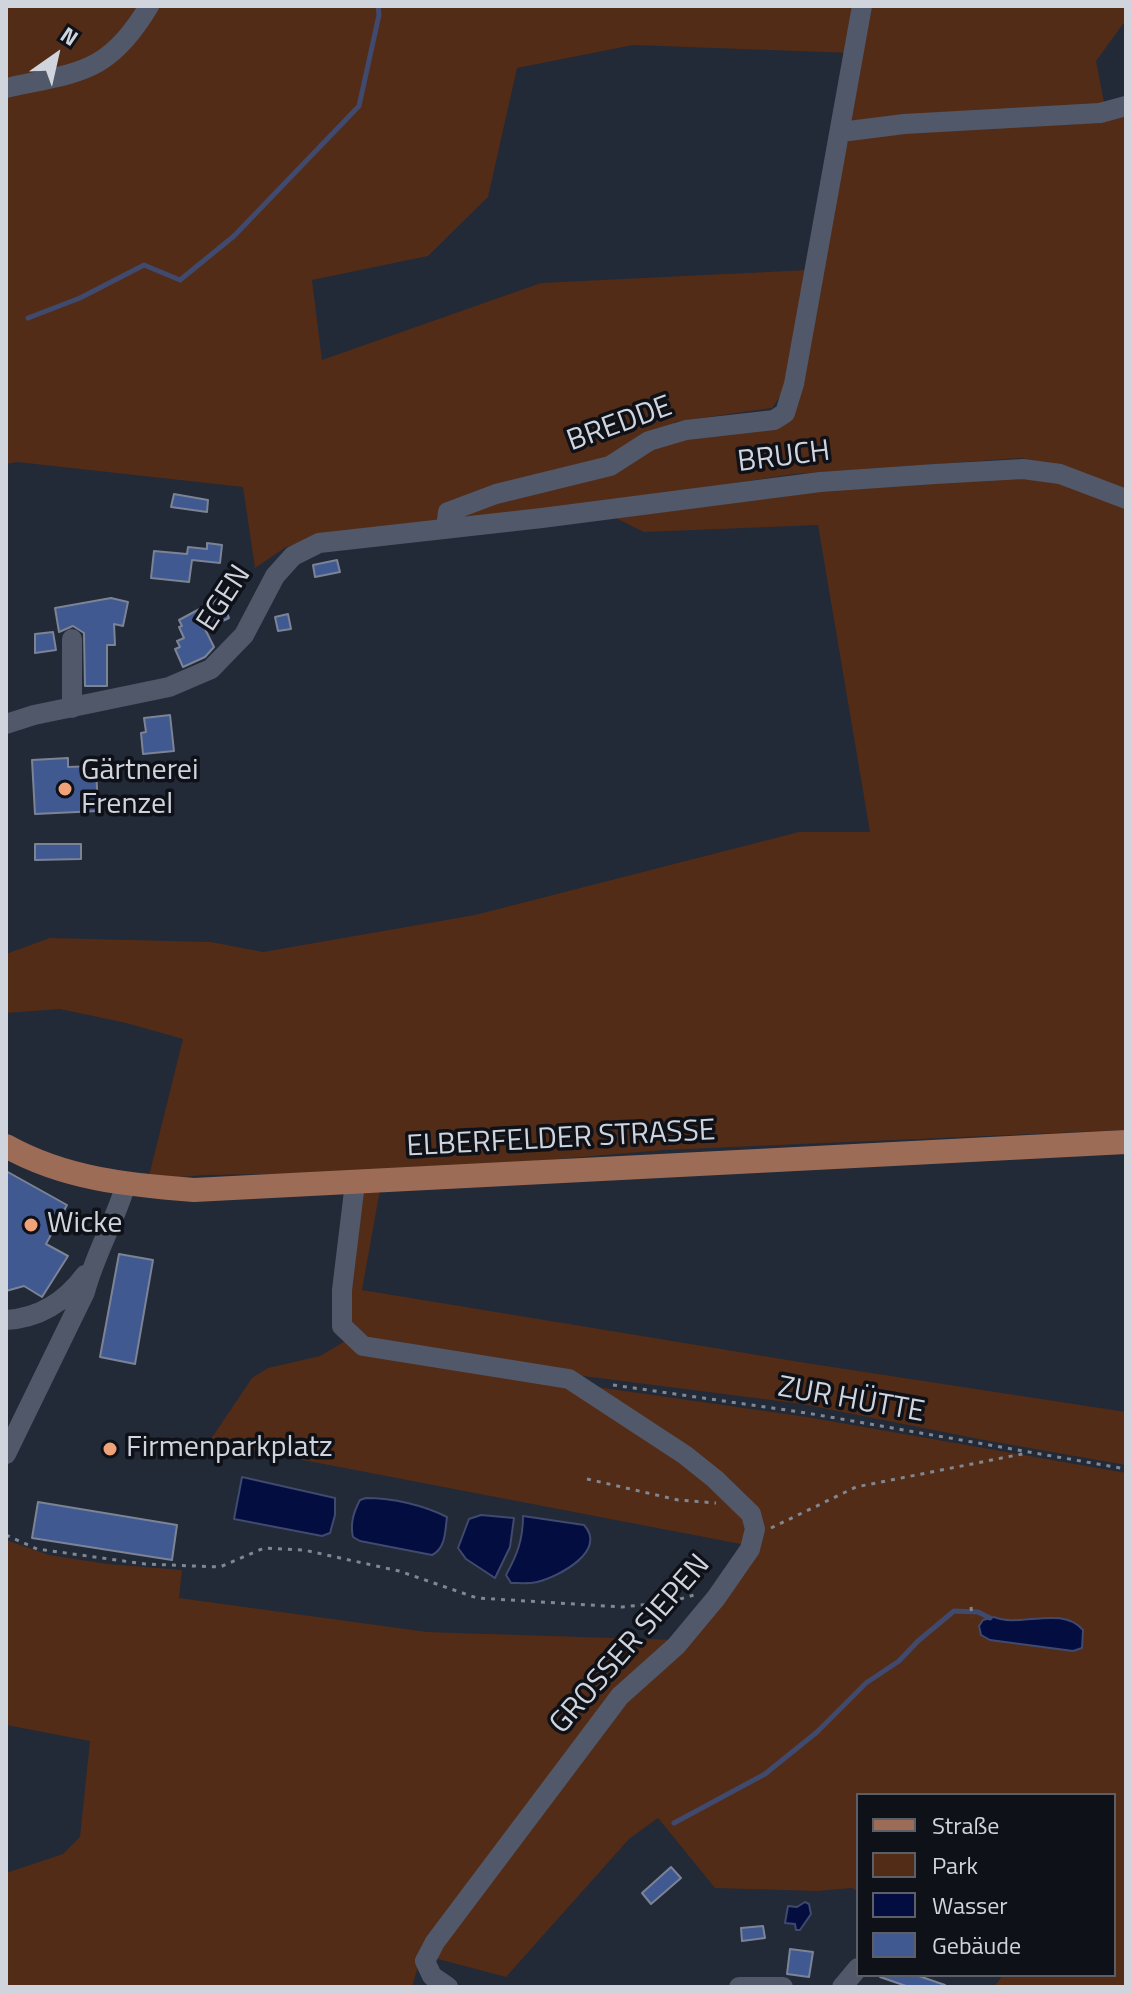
<!DOCTYPE html>
<html>
<head>
<meta charset="utf-8">
<style>
  body { margin:0 }
  #map { position:relative; width:1132px; height:1993px; overflow:hidden; background:#222937; font-family:"Titillium Web",sans-serif }
  canvas { display:block }
  .frame { position:absolute; inset:0; border:8px solid #cfd4dd; pointer-events:none }
  .legend { position:absolute; left:856px; top:1793px; width:260px; height:184px; box-sizing:border-box; background:#0f1118; border:2px solid #5c5f67; margin:0; padding:10px 14px; list-style:none; font-size:24px; color:#cfd4dd }
  .legend li { display:flex; align-items:center; gap:16px; height:40px }
  .legend b { width:40px; border:2px solid #5c5f67 }
  .north { position:absolute; left:16px; top:16px; width:80px; height:80px; -webkit-text-stroke:6px #0f1118; paint-order:stroke; rotate:34deg; font-size:22px; font-weight:700; line-height:32px; text-align:center; color:#cfd4dd }
  .north::after { content:''; display:block; margin:auto; width:28px; height:36px; background:#cfd4dd; clip-path:polygon(50% 0,100% 100%,50% 72%,0 100%) }
</style>
</head>
<body>
<div id="map">
<canvas width="1132" height="1993"></canvas>
<div class="frame"></div>
<ul class="legend">
<li><b style="height:10px;background:#9d6c57"></b>Straße</li>
<li><b style="height:22px;background:#522c17"></b>Park</li>
<li><b style="height:22px;background:#030d3f"></b>Wasser</li>
<li><b style="height:22px;background:#415991"></b>Gebäude</li>
</ul>
<div class="north">N</div>
</div>
<script>
const c = document.querySelector('canvas').getContext('2d');
c.lineJoin = 'round';
function fill(path, color) { c.fillStyle = color; c.fill(path, 'evenodd'); }
function stroke(path, color, width, dash) { c.strokeStyle = color; c.lineWidth = width; c.lineCap = dash ? 'butt' : 'round'; c.setLineDash(dash || []); c.stroke(path); }
function write(font, color, halo, rows, align = 'center') {
  c.font = font + ' "Titillium Web",sans-serif'; c.lineWidth = 7; c.setLineDash([]); c.textBaseline = 'middle'; c.strokeStyle = halo; c.fillStyle = color; for (const [text, x, y, turn = 0] of rows) {
    c.save(); c.translate(x, y); c.rotate((+turn || 0) * Math.PI / 180); c.textAlign = isNaN(turn) ? turn : align; if (halo) c.strokeText(text, 0, 0); c.fillText(text, 0, 0); c.restore();
  }
}
fill(new Path2D(`
  M6,6h1120v14l-30,41 9,46 -259,19 5,-73 -218,-8 -116,23 -29,129 -60,59 -116,24 10,80 219,-77 267,-13 -21,116 -15,22 -98,14 11,13 98,-9 63,-282 5,-7 275,-20v373l-60,-23 -45,-9 -226,16 -113,17 -346,44 -50,12 -31,21 -12,-81 -226,-25 -11,2z
  M1049,476l77,29v625l-463,20 -256,22 -203,3 -56,5 35,-141 -57,-16 -66,-14 -54,4v-59l44,-16 161,4 52,10 212,-37 324,-83h71l-52,-307 -174,7 -28,-14 257,-34z
  M381,1184l-19,106 444,73 320,49v53l-142,-25 -182,-36 -258,-33 -176,-30 -20,-19 11,-136z
  M349,1339l234,46 224,32 319,56v514h-132l9,-12h111v-180h-256v96l-6,-3 -35,3 -102,-3 -57,-70 -29,21 -123,138 -72,-19 312,-413 -537,-103 43,-64 16,-10 52,-12z
  M6,1540l43,15 59,9 74,6 -3,28 248,34 249,8 -253,309 -11,38h-406v-114l57,-19 17,-17 10,-96 -84,-16z`), '#522c17');
const water = new Path2D(`
  M242,1477l93,21v17l-5,18 -8,3 -88,-17z
  M366,1498c27,0 57,7 81,19 -2,14 -1,31 -15,38l-72,-14 -7,-4c-3,-12 1,-26 7,-37z
  M481,1515l33,3 -4,29 -15,31 -29,-19 -8,-11 11,-29z
  M523,1516l61,9c24,26 -26,52 -47,57 -8,2 -18,1 -26,1l-5,-8c11,-20 17,-35 17,-59z
  M994,1617c25,11 68,-12 89,13l-1,18 -9,3 -83,-11 -9,-5 -2,-9 4,-6z
  M805,1902l4,2 2,10 -11,16h-4l-1,-6 -10,-1 3,-17 9,1z`);
fill(water, '#030d3f');
stroke(water, '#40496e', 2);
stroke(new Path2D(`
  M28,318l52,-20 64,-33 36,15 54,-44 125,-130 20,-91 -1,-9
  M674,1823l91,-49 52,-42 49,-49 33,-22 19,-20 36,-30 24,1 12,6`), '#40496e', 5);
const building = new Path2D(`
  M174,494l34,6 -1,12 -36,-5z
  M207,543l15,2 -2,18 -28,-3 -3,22 -38,-4 3,-27 33,3 1,-7 19,2z
  M337,560l3,12 -25,5 -2,-12z
  M111,598l17,4 -5,24 -9,-2 1,21h-8v41h-22l-1,-53 -11,-7 -14,6 -4,-24z
  M220,598l9,20 -24,11 9,18 -9,10 -22,10 -8,-18 5,-2 -3,-6 7,-3 -5,-11 3,-1 -3,-6z
  M288,614l3,15 -13,2 -3,-14z
  M53,632l3,18 -21,3v-19z
  M170,715l4,36 -31,3 -2,-21 5,-1 -2,-14z
  M68,758v9l28,-1 2,45 -63,3 -3,-54z
  M35,844h46v15l-46,1z
  M6,1171l61,34 -21,39 22,12 -26,41 -18,-11 -18,5z
  M119,1254l34,6 -18,104 -35,-7z
  M38,1502l139,23 -5,35 -140,-22z
  M671,1867l10,11 -30,26 -9,-11z
  M763,1926l2,12 -23,3 -1,-13z
  M790,1949l23,3 -4,25 -22,-3z
  M880,1975h36l29,10 -1,2h-35l-29,-10z`);
fill(building, '#415991');
stroke(building, '#7b8395', 2);
stroke(new Path2D(`
  M613,1385l194,28 319,56
  M587,1479l91,21 38,3
  M771,1528l85,-41 171,-34
  M6,1535l31,14 108,15 75,3 44,-19 40,2 95,21 78,27 145,9 48,-5 24,-7
  M971,1607l1,10`), '#818792', 3, [4, 6]);
stroke(new Path2D(`
  M6,88c72,-16 102,-13 143,-82
  M841,132l63,-8 196,-11 26,-7
  M446,528l2,-16 48,-18 114,-28 39,-25 37,-11 88,-10 11,-7 9,-29 68,-378
  M72,708v-69
  M6,724l28,-9 135,-28 42,-18 33,-34 31,-59 18,-20 26,-13 223,-25 278,-36 115,-8 88,-5 37,5 66,25
  M355,1183l-13,107v36l21,20 206,33 116,76 30,24 36,35 4,15 -5,20 -34,49 -40,48 -56,50 -185,246 -10,19 7,15 16,11
  M6,1320c34,-2 59,-18 79,-45
  M6,1454l79,-162c10,-38 30,-71 41,-108
  M739,1987h44
  M842,1987l16,-19`), '#515869', 20);
stroke(new Path2D(`
  M6,1146c59,33 122,39 188,44l932,-48`), '#9d6c57', 24);
for (const [x, y, r, color] of [
  [65,789,8,"#f0a279"],
  [31,1225,8,"#f0a279"],
  [110,1449,8,"#f0a279"]
]) { const dot = new Path2D(); dot.arc(x, y, r, 0, 2 * Math.PI); c.fillStyle = color; c.fill(dot); stroke(dot, '#0f1118', 3); }
write('30px', '#cfd4dd', '#0f1118', [
  ["BREDDE",620,425,-20],
  ["BRUCH",784,458,-7],
  ["EGEN",225,599,-57],
  ["ELBERFELDER STRASSE",561,1140,-3],
  ["ZUR HÜTTE",851,1401,10],
  ["GROSSER SIEPEN",631,1645,-49]
]);
write('30px', '#cfd4dd', '#0f1118', [
  ["Gärtnerei",81,772],
  ["Frenzel",81,806],
  ["Wicke",47,1225],
  ["Firmenparkplatz",126,1449]
], 'left');
</script>
</body>
</html>
